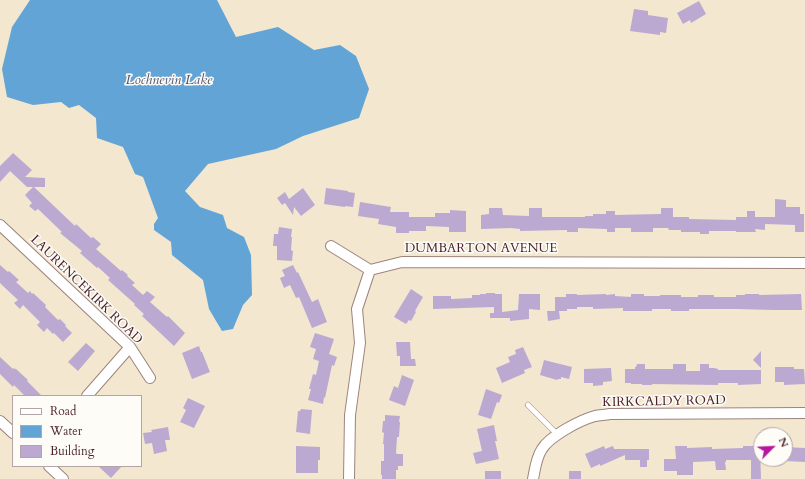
<!DOCTYPE html>
<html>
<head>
<meta charset="utf-8">
<style>
  body { margin:0 }
  #map { position:relative; width:805px; height:479px; overflow:hidden; background:#f3e7cf; font-family:Cardo,serif }
  canvas { display:block }
  .legend { position:absolute; left:12px; top:395px; width:130px; height:72px; box-sizing:border-box; background:#fdfcf7; border:1px solid #b5a4a5; margin:0; padding:5px 7px; list-style:none; font-size:12px; color:#4a1f2b }
  .legend li { display:flex; align-items:center; gap:8px; height:20px }
  .legend b { width:20px; border:1px solid #b5a4a5 }
  .north { position:absolute; left:753px; top:427px; width:40px; height:40px; box-sizing:border-box; background:#fdfcf7; border:1px solid #b5a4a5; border-radius:50%; rotate:66deg; font-size:11px; font-weight:700; line-height:16px; text-align:center; color:#4a1f2b }
  .north::after { content:''; display:block; margin:auto; width:14px; height:18px; background:#b5179e; clip-path:polygon(50% 0,100% 100%,50% 72%,0 100%) }
</style>
</head>
<body>
<div id="map">
<canvas width="805" height="479"></canvas>
<ul class="legend">
<li><b style="height:5px;background:#fff"></b>Road</li>
<li><b style="height:11px;background:#62a4d6"></b>Water</li>
<li><b style="height:11px;background:#bba9d2"></b>Building</li>
</ul>
<div class="north">N</div>
</div>
<script>
const c = document.querySelector('canvas').getContext('2d');
c.lineJoin = 'round';
function fill(path, color) { c.fillStyle = color; c.fill(path, 'evenodd'); }
function stroke(path, color, width, dash) { c.strokeStyle = color; c.lineWidth = width; c.lineCap = dash ? 'butt' : 'round'; c.setLineDash(dash || []); c.stroke(path); }
function write(font, color, halo, rows, align = 'center') {
  c.font = font + ' Cardo,serif'; c.lineWidth = 3; c.setLineDash([]); c.textBaseline = 'middle'; c.strokeStyle = halo; c.fillStyle = color; for (const [text, x, y, turn = 0] of rows) {
    c.save(); c.translate(x, y); c.rotate((+turn || 0) * Math.PI / 180); c.textAlign = isNaN(turn) ? turn : align; if (halo) c.strokeText(text, 0, 0); c.fillText(text, 0, 0); c.restore();
  }
}
fill(new Path2D(`
  M30,0h187l19,37 42,-10 36,23 26,-5 16,11 13,33 -10,29 -56,18 -27,13 -68,15 -23,27 15,16 23,8 4,13 17,9 7,18 1,40 -9,10 -10,24 -11,2 -13,-22 -6,-29 -31,-25 -1,-13 -17,-12v-6l4,-6 -15,-41 -8,-3 -12,-27 -26,-9 -1,-20 -17,-13 -10,3 -8,-6 -28,3 -26,-8 -5,-28 10,-42z`), '#62a4d6');
fill(new Path2D(`
  M699,1l7,13 -15,9 -1,-3 -7,4 -6,-11z
  M634,9l14,2v4l20,3 -2,15 -6,-1v3l-30,-4z
  M13,153l19,17 -7,7 20,1v9h-11l41,39 1,-2 15,14 2,-1 8,7 -5,5 16,14 9,8 1,-1 6,5 -1,1 8,7 -3,2 11,10 4,-4 8,6 -5,5 17,15 1,-1 17,17 -11,13 -32,-30 2,-2 -10,-9 1,-1 -27,-24 2,-2 -12,-11 -1,1 -17,-15 2,-2 -22,-18 2,-1 -24,-23 -3,2 -6,-5 3,-3 -7,-8 8,-8h-6l-17,-16 -10,11v-16z
  M303,188l12,17 -14,11 -7,-9 -1,8 -8,-12 -3,2 -5,-7 8,-6 4,7z
  M326,188l22,3v1l7,1 -2,14 -8,-1v1l-21,-3z
  M775,199l11,1v7h14v7h4v18h-9v-7l-30,-1v6l-10,-1 1,3h-20v-1h-27v3h-9v-2h-19v-2h-12l-1,-2h-15v4h-22v-4h-16v4h-8v-3l-29,-1v4h-11v-2l-47,1v-2l-9,-1 -30,1v-14l8,-1v-6h13l1,7 26,1v-8h13v9h43v-1h8v-2h13v-3h9v4l46,-1v-6h12v9h16v2l47,1v-3h11v-6h8v6h20z
  M360,202l31,5 -1,5h19v5h26v-4h15v-3l16,1v21h-17v-5l-23,-1v5h-17v2h-13v-6l-18,-3 1,-5 -21,-3z
  M279,227l13,2 -1,8h1l-1,13 2,1 -1,10 -15,-1v-14h-4l1,-12h4z
  M0,265l8,7 1,-1 10,9 -3,2 12,11 2,-2 2,3 1,-1 13,12 -1,2 13,13 2,-1 6,6 -1,1 7,7 -9,9 -9,-9 -1,1 -6,-6 -3,4 -7,-7 3,-3 -17,-17 -3,4 -6,-6 4,-3 -15,-14 -3,-3z
  M293,265l4,8 1,-1 14,30 6,-3 9,23 -15,6 -13,-31 -3,1 -6,-13 -6,3 -4,-10 5,-2 -3,-6z
  M411,289l12,8 -8,14 1,1 -5,9 -2,-1 -3,4 -12,-7z
  M486,293h9v1h7v18l16,-2 1,-16h21v16l-11,-1v10l-19,2v-3h-20v-5h4v-6l-61,2v-13h18v3l21,-1v-3h8v-1h6z
  M566,294h11v1l29,-1v1l9,-1v2l16,1v-3h13v2h16v-1h21v2h17v-2h16v2h22v-2h9v-1h14v1l42,-1 1,16h-29l-37,-1h-47v2h-18v-2h-19v2h-29v-3l-30,1v-2h-16v2h-10v2h-8l1,8 -12,2 -1,-10h8v-14h11z
  M315,333l19,6 -5,15 8,3 -3,9 -2,-1 -7,33 -1,-1 -1,7 -15,-4 3,-11h-2l4,-15 3,1 3,-14 -6,-2 3,-10 -6,-2z
  M396,342h14l1,17h4l1,7h-16v-10h-3z
  M86,343l9,8 -17,20 -10,-9z
  M199,346l2,6h1l8,20 -18,7 -10,-26z
  M523,347l9,20 -8,3 1,3 -23,10 -6,-15 14,-6 -2,-5 8,-3 -1,-4z
  M761,351v17l-8,-8z
  M0,357l13,12 1,-1 1,1h1l12,11 -1,1 15,15h-17l-11,-11 -1,2 -13,-13z
  M544,360l28,7 -3,12 -8,-2v2h-3l-1,1 -17,-5z
  M637,364h8v5h28v-5h13v7h14v-7h9v4h5l4,1v1h43v14l-23,1v-2h-20v2l-66,-1v1h-10v-1h-11v-1h-6v-14h10v-2h1z
  M775,367h19v2h10l1,15 -21,1v-3h-9z
  M611,368l1,13 -9,1v3l-10,1v-3h-9v-14z
  M402,375l12,5 -9,26 -16,-6 5,-14 4,2z
  M486,389l16,6 -3,8 -2,-1 -6,17 -13,-4z
  M188,398l17,8 -11,22 -14,-6 6,-12 -3,-2z
  M301,409l11,1 -2,24 -14,-2 2,-21h2z
  M385,415l15,1 -1,6h1l-1,15h-2l-1,16 1,1h6v12h-5v4h-2v9h-14v-4h-1v-14h3v-17h-1l1,-11 -2,-1 1,-11h2z
  M494,425l3,16h-2l4,18 -23,5 -3,-11 9,-2 -5,-22z
  M168,427l2,13h-5l2,11 -13,3 -2,-11 -7,1 -2,-11 9,-1 -1,-2z
  M296,446l24,1v13h-2v13h-22z
  M604,446l1,3 8,-3 1,3h35v11h-2v7h-7v-7h-15v-5l-25,11v-2l-9,4 -6,-14z
  M675,446h12v2l25,-1v2l31,-1v-2h17l1,33h-10v-19h-25v2h-1l1,8h-10l-1,-9 -22,1v13h-16v-4h-13v-12h12z
  M785,447l20,1v14l-20,-1z
  M98,466h24l-11,12z
  M485,471h16v8h-16z
  M569,471h12v8h-12z`), '#bba9d2');
const lane = new Path2D(`
  M528,405l29,29`);
const street = new Path2D(`
  M0,225l130,122 20,31
  M331,246l39,24
  M370,270l32,-8 403,1
  M87,396l43,-49
  M0,421l13,12
  M49,466l14,13
  M349,479l1,-64 10,-72 -3,-34 13,-39
  M533,479c2,-10 3,-21 9,-30 8,-13 38,-29 53,-33 5,-1 10,-1 15,-2l195,-1`);
stroke(lane, '#9e837d', 6);
stroke(street, '#9e837d', 12);
stroke(lane, '#fff', 5);
stroke(street, '#fff', 10);
write('13px', '#4a1f2b', '#fdfcf7', [
  ["DUMBARTON AVENUE",481,249],
  ["LAURENCEKIRK ROAD",86,290,44],
  ["KIRKCALDY ROAD",664,402,-1]
]);
write('italic 14px', '#54546f', '#fdfcf7', [
  ["Lochnevin Lake",169,81]
]);
</script>
</body>
</html>
